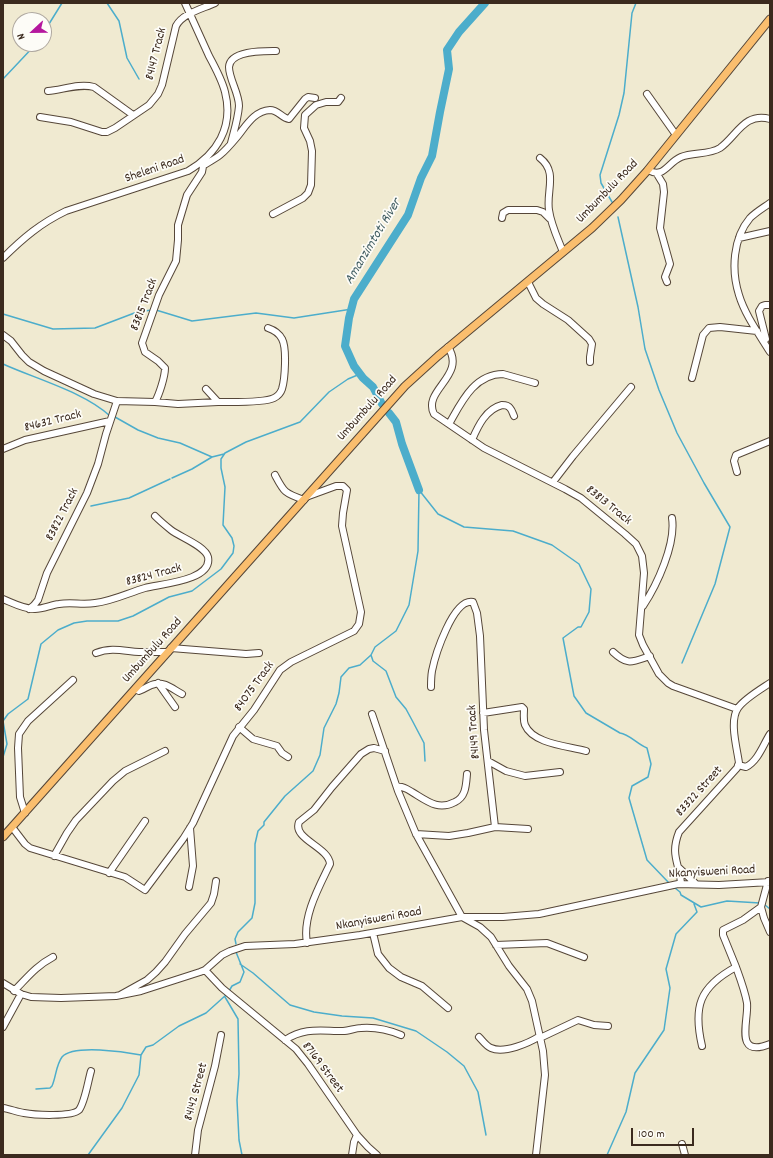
<!DOCTYPE html>
<html>
<head>
<meta charset="utf-8">
<style>
  body { margin:0 }
  #map { position:relative; width:773px; height:1158px; overflow:hidden; background:#f0ead1; font-family:Dekko,sans-serif }
  canvas { display:block }
  .frame { position:absolute; inset:0; border:4px solid #3b2a1e; pointer-events:none }
  .north { position:absolute; left:12px; top:12px; width:40px; height:40px; box-sizing:border-box; background:#fdfcf7; border:1px solid #afa8a0; border-radius:50%; rotate:248deg; font-size:11px; font-weight:700; line-height:16px; text-align:center; color:#3b2a1e }
  .north::after { content:''; display:block; margin:auto; width:14px; height:18px; background:#b5179e; clip-path:polygon(50% 0,100% 100%,50% 72%,0 100%) }
  .scale { position:absolute; left:631px; top:1128px; width:63px; height:18px; box-sizing:border-box; border:2px solid #3b2a1e; border-top:0; padding-left:5px; font-size:12px; line-height:14px; white-space:nowrap; color:#3b2a1e; -webkit-text-stroke:3px #fdfcf7; paint-order:stroke }
</style>
</head>
<body>
<div id="map">
<canvas width="773" height="1158"></canvas>
<div class="frame"></div>
<div class="north">N</div>
<div class="scale">100 m</div>
</div>
<script>
const c = document.querySelector('canvas').getContext('2d');
c.lineJoin = 'round';
function stroke(path, color, width, dash) { c.strokeStyle = color; c.lineWidth = width; c.lineCap = dash ? 'butt' : 'round'; c.setLineDash(dash || []); c.stroke(path); }
function write(font, color, halo, rows, align = 'center') {
  c.font = font + ' Dekko,sans-serif'; c.lineWidth = 3.5; c.setLineDash([]); c.textBaseline = 'middle'; c.strokeStyle = halo; c.fillStyle = color; for (const [text, x, y, turn = 0] of rows) {
    c.save(); c.translate(x, y); c.rotate((+turn || 0) * Math.PI / 180); c.textAlign = isNaN(turn) ? turn : align; if (halo) c.strokeText(text, 0, 0); c.fillText(text, 0, 0); c.restore();
  }
}
stroke(new Path2D(`
  M107,3l12,18 8,37 12,21
  M44,32l18,-29
  M3,79l33,-35
  M612,202l-11,-19 -1,-8 19,-60 5,-22 8,-80 4,-10
  M618,217l20,90 7,42 14,41 18,43 27,50 26,44 -15,57 -33,79
  M156,310l36,11 64,-8 38,5 58,-9
  M3,314l50,15 42,-1 42,-16 15,-2
  M3,364c33,15 81,28 107,52
  M115,417l23,13 20,8 22,5 32,14
  M172,478l20,-9 20,-12 12,-3
  M419,490l19,24 26,13 49,4 39,14 27,19 12,25 -2,23 -8,15h-3l-15,11 11,58 12,17 34,20c9,1 17,11 27,15l4,16 -3,13 -16,9 -3,12 18,62 22,23
  M91,506l38,-8 41,-19
  M371,655l2,6 13,10 10,26 10,12 7,13 11,21 1,18
  M3,757l4,-13 -4,-23 5,-7 20,-15 13,-55 17,-14 16,-7 13,-2h31l15,-5 36,-19 23,-6 29,-22 12,-16 1,-7 -2,-8 -9,-13 2,-38 -4,-19v-9l4,-6 21,-11 54,-20 29,-30 19,-13 12,-5
  M675,888l5,4 1,3 20,12 26,-6 33,2
  M765,905l5,4
  M236,944l-1,-5 3,-7 14,-14 3,-15v-59l3,-13 6,-6v-3l21,-26 28,-25 7,-16 4,-27 12,-24 3,-11 2,-16 8,-9 11,-3 11,-10 4,-8 21,-16 13,-26 9,-54 1,-61
  M240,964l13,9 37,32 24,7 28,4 31,2 43,13 31,21 17,14 14,26 8,43
  M229,991l3,-5 8,-4 4,-10 -8,-20
  M225,997l13,22 1,55 -2,26 2,40 3,15
  M36,1089l14,-1 2,-2c4,-9 4,-21 10,-29 11,-13 64,-5 79,-2l5,-8 7,-2 26,-19 27,-13 20,-18
  M88,1155l34,-47 17,-33 2,-20
  M607,1155l19,-43 9,-39 29,-43 6,-42 -4,-19 10,-35 21,-22 -3,-8`), '#4cadcb', 1.5);
stroke(new Path2D(`
  M382,404l-9,-17 -10,-9 -9,-12 -9,-20 4,-28 5,-19 54,-84 13,-37 11,-22 8,-44 9,-43 -2,-19 12,-18 26,-29
  M389,413l7,9 6,22 17,46`), '#4cadcb', 8);
const minor = new Path2D(`
  M48,91c14,-1 31,-8 46,-4l39,28
  M647,94l29,41
  M40,117l31,5 31,10h5l8,-4 34,-23 9,-11 4,-9 14,-59c7,-13 26,-17 39,-23
  M231,143c3,-12 7,-24 8,-37 0,-13 -10,-27 -10,-39 1,-17 36,-16 47,-16
  M540,158c18,14 6,33 9,52 2,15 9,29 14,42
  M204,165c5,-3 11,-6 16,-10 6,-5 12,-12 17,-18 9,-11 17,-26 33,-27 8,0 12,8 19,9l16,-20 3,-2 7,1
  M648,170c16,9 19,-7 33,-13 12,-5 28,-2 39,-9 17,-12 24,-36 50,-29
  M657,174l6,10 1,8 -4,36 10,36 -5,13 2,5
  M770,203c-7,5 -14,9 -20,15 -17,20 -19,52 -11,77 6,20 20,39 31,57
  M273,214l30,-16 5,-5 3,-8 1,-34 -2,-10 -6,-13 1,-13 11,-10 10,-3h12l3,-4
  M502,218l1,-5 5,-3h29l6,2 7,7
  M739,238l31,-7
  M3,258c20,-20 38,-35 63,-47l122,-40c29,-17 46,-44 37,-79 -3,-12 -10,-25 -16,-36 -8,-18 -16,-35 -24,-53
  M528,282l8,16 7,6 25,16 21,19 3,5 -2,13v5
  M3,335l8,6 11,14 7,7 15,9 50,23 23,7 38,1c4,-7 10,-25 10,-34l-7,-7 -13,-9 -3,-9 17,-48 17,-34 2,-21v-15l9,-30 15,-23 2,-11
  M763,341l3,-2 -7,-28 3,-5 3,-1h5
  M448,347c19,29 -26,43 -14,67l50,34 81,41 16,9 44,36 11,10 6,12 2,17 -5,62 4,10 16,29 9,9 5,3 64,23
  M692,378l11,-43 6,-7 11,-1 37,4
  M155,402l23,2 40,-2 -12,-13
  M218,402c13,0 46,1 56,-4 4,-2 7,-6 8,-9 3,-10 5,-41 0,-50 -3,-6 -8,-9 -14,-11
  M449,424c12,-21 25,-50 54,-50l32,9
  M472,440c6,-14 14,-31 30,-35 3,0 6,0 8,3 2,2 3,6 4,8
  M3,449l22,-9 85,-19
  M737,472l-3,-11 2,-6 34,-14
  M275,475c9,17 9,18 29,25
  M553,482l20,-26 58,-69
  M3,599c10,4 20,10 32,10 8,0 16,-4 24,-5 12,-2 24,1 36,-1 18,-2 33,-10 50,-15 14,-4 68,-7 63,-31 -3,-11 -28,-20 -37,-27 -5,-4 -11,-9 -16,-14
  M643,606c14,-21 33,-62 29,-88
  M29,609l5,-4 4,-5 9,-27 40,-80 11,-29 8,-30 11,-33
  M171,648l75,6 13,-1
  M613,652c15,14 19,10 37,4
  M96,653c15,-6 28,-2 43,-1 10,0 19,0 29,0
  M158,683l17,24
  M431,687c0,-5 0,-10 1,-16 3,-15 21,-73 41,-69l4,11 3,23 4,94 11,97 33,2
  M135,689l4,2c6,-2 10,-6 16,-7 9,-3 19,6 27,10
  M483,713l39,-6 2,2c0,5 -1,11 1,16 8,19 43,21 61,26
  M372,714l26,77 18,43 46,83 18,10 11,10 18,29 18,23 5,12 11,50 2,24 -9,80
  M239,727l14,12 24,7 5,7 6,4
  M488,761l18,10 19,5 35,-4
  M738,765l8,2c12,-6 17,-22 24,-33
  M397,787c6,-1 10,2 15,5 15,9 26,19 43,10 11,-5 11,-17 12,-28
  M25,813l-5,-16 -2,-49 1,-14 9,-13 45,-41
  M12,827l13,17 5,4 95,29 20,13 38,-51 10,-16 40,-87 21,-26 26,-40 11,-8 63,-31 5,-7 2,-12 -19,-86 1,-13 4,-23 -4,-4h-7l-30,11
  M416,834l33,2 19,-3 27,-6
  M54,856l13,-23 9,-13 37,-39 12,-10 40,-20
  M678,867l18,17
  M109,873l36,-52
  M768,881l-7,26 3,11 6,14
  M681,883c-2,-21 -11,-28 -2,-51l58,-64 2,-5c-2,-15 -10,-42 -1,-55 6,-9 23,-19 32,-25
  M189,887l4,-21 -3,-38
  M373,933l5,21 11,14 12,9 21,9 26,22
  M307,943c-5,-26 12,-56 23,-79 -1,-17 -38,-25 -31,-42l15,-12 18,-23 29,-33 8,-5 5,-1 11,3
  M496,945l51,-2 37,14
  M736,967c4,11 9,24 11,36 2,17 -14,56 23,41
  M205,970l17,18 74,61 12,15 49,71 11,12 9,8
  M3,983l18,11 10,3 30,1 55,-2 25,-5 59,-19 5,-2 17,-15 8,-4 15,-5 50,-2 65,-9 102,-18h41l36,-3 139,-30 41,1 51,-3
  M14,991c13,-13 22,-25 39,-34
  M120,995l27,-15 9,-8 9,-10 20,-28 26,-31 3,-9 2,-13
  M3,1027l18,-33
  M479,1037c4,4 7,9 12,11 13,6 38,-5 49,-12
  M540,1038l38,-18 16,5 14,1
  M285,1040c20,-13 35,-9 58,-9 6,0 12,-3 18,-3 13,-1 28,2 40,7
  M702,1046c-9,-39 -3,-59 34,-79l-13,-32v-5l20,-10 18,-13
  M3,1108c7,1 14,4 21,5 10,2 48,4 55,-3 6,-8 9,-29 12,-39
  M682,1144l3,11
  M195,1155l3,-25 17,-64 6,-31
  M352,1155l2,-13 3,-7`);
const major = new Path2D(`
  M3,837l402,-451 33,-30 154,-128 29,-28 26,-29 123,-152`);
stroke(minor, '#564739', 8);
stroke(major, '#564739', 9);
stroke(minor, '#fff', 6);
stroke(major, '#fabe6e', 7);
write('13px', '#3b2a1e', '#fdfcf7', [
  ["84147 Track",157,54,-76],
  ["Sheleni Road",155,170,-19],
  ["Umbumbulu Road",608,192,-46],
  ["83815 Track",145,305,-69],
  ["Umbumbulu Road",368,409,-48],
  ["84632 Track",53,422,-14],
  ["83813 Track",608,506,39],
  ["83822 Track",63,515,-63],
  ["83824 Track",154,576,-15],
  ["Umbumbulu Road",153,651,-48],
  ["84075 Track",255,687,-54],
  ["84149 Track",475,732,-94],
  ["83322 Street",700,792,-48],
  ["Nkanyisweni Road",712,873,-3],
  ["Nkanyisweni Road",379,920,-10],
  ["87169 Street",322,1068,53],
  ["84142 Street",197,1092,-75]
]);
write('italic 14px', '#425e63', '#fdfcf7', [
  ["Amanzimtoti River",374,242,-59]
]);
</script>
</body>
</html>
